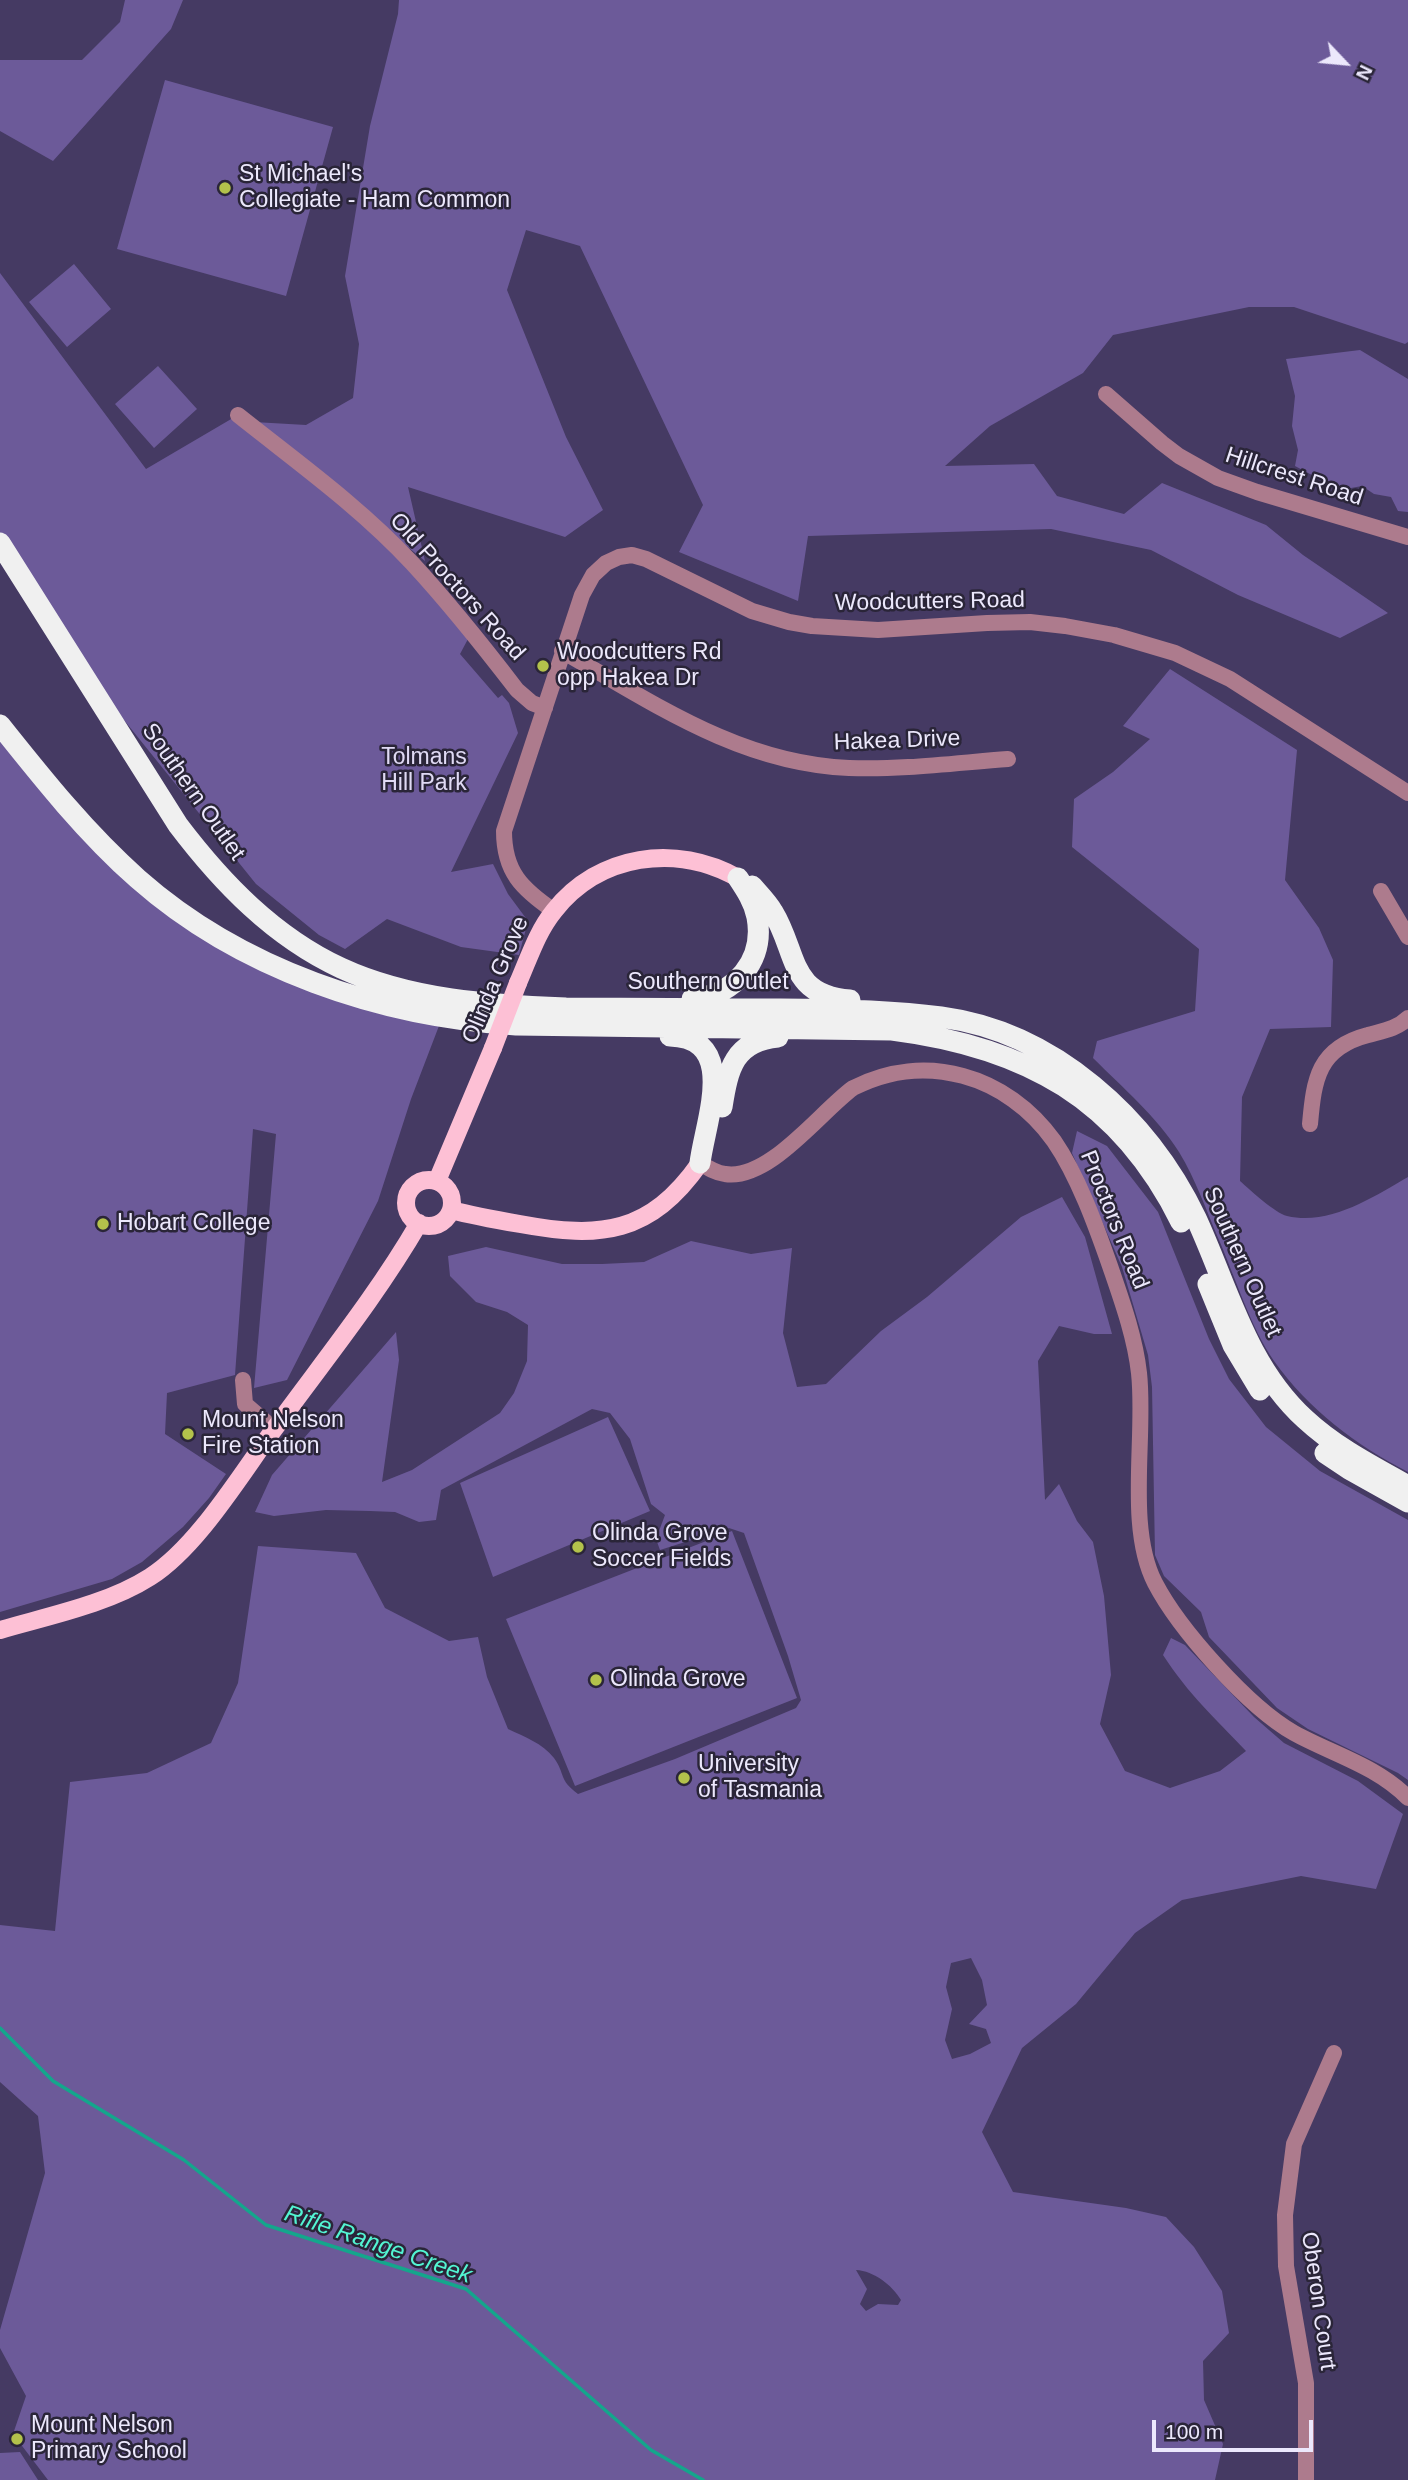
<!DOCTYPE html>
<html>
<head>
<meta charset="utf-8">
<style>
  body { margin:0 }
  #map { position:relative; width:1408px; height:2480px; overflow:hidden; background:#453a63; font-family:Helvetica,sans-serif }
  canvas { display:block }
  .north { position:absolute; left:1310px; top:28px; width:70px; height:70px; -webkit-text-stroke:5px #2a2538; paint-order:stroke; rotate:116deg; font-size:19px; font-weight:700; line-height:28px; text-align:center; color:#ece8fc }
  .north::after { content:''; display:block; margin:auto; width:24px; height:32px; background:#ece8fc; clip-path:polygon(50% 0,100% 100%,50% 72%,0 100%) }
  .scale { position:absolute; left:1152px; top:2420px; width:161px; height:32px; box-sizing:border-box; border:4px solid #ece8fc; border-top:0; padding-left:9px; font-size:21px; line-height:24px; white-space:nowrap; color:#ece8fc; -webkit-text-stroke:5px #2a2538; paint-order:stroke }
</style>
</head>
<body>
<div id="map">
<canvas width="1408" height="2480"></canvas>
<div class="north">N</div>
<div class="scale">100 m</div>
</div>
<script>
const c = document.querySelector('canvas').getContext('2d');
c.lineJoin = 'round';
function fill(path, color) { c.fillStyle = color; c.fill(path, 'evenodd'); }
function stroke(path, color, width, dash) { c.strokeStyle = color; c.lineWidth = width; c.lineCap = dash ? 'butt' : 'round'; c.setLineDash(dash || []); c.stroke(path); }
function write(font, color, halo, rows, align = 'center') {
  c.font = font + ' Helvetica,sans-serif'; c.lineWidth = 5; c.setLineDash([]); c.textBaseline = 'middle'; c.strokeStyle = halo; c.fillStyle = color; for (const [text, x, y, turn = 0] of rows) {
    c.save(); c.translate(x, y); c.rotate((+turn || 0) * Math.PI / 180); c.textAlign = isNaN(turn) ? turn : align; if (halo) c.strokeText(text, 0, 0); c.fillText(text, 0, 0); c.restore();
  }
}
fill(new Path2D(`
  M125,0h58l-12,29 -118,132 -53,-30v-71h82l38,-38z
  M399,0h1009v342l-3,2 -111,-37h-45l-136,28 -30,38 -93,53 -45,40 89,-2 23,32 67,18 38,-31 104,42 37,30 85,58 -48,25 -102,-43 -87,-45 -100,-21 -243,7 -10,65 -119,-49 24,-47 -123,-259 -54,-16 -19,60 59,147 37,73 -38,27 -157,-50 17,74 -171,-139 52,3 47,-27 6,-54 -14,-68 25,-150 28,-112z
  M165,80l168,47 -47,169 -169,-47z
  M74,264l37,45 -44,38 -38,-45z
  M0,273l146,196 92,-54 175,148 55,76 -8,15 38,44 4,-3 7,8 9,30 -67,139 42,-8 15,30 20,27 -9,34 -58,-8 -74,-28 -42,30 -26,-14 -63,-51 -194,-241 -62,-100z
  M1360,350l48,29v133l-10,-1 -7,-14 -17,-3 -12,-8 -22,4 -45,-24 3,-16 -6,-24 3,-30 -9,-37z
  M158,366l39,43 -43,39 -39,-44z
  M1170,669l127,81 -12,130 34,48 14,32 -2,67 -61,2 -28,68 -2,84c10,9 35,32 47,35 43,10 86,-19 121,-39v295c-52,-27 -99,-62 -134,-111 -23,-33 -39,-84 -55,-121 -13,-30 -23,-60 -40,-88 -23,-36 -56,-64 -86,-94l4,-17 98,-30 4,-62 -127,-102 2,-48 39,-27 37,-33 -27,-13z
  M0,725l138,154 139,88 165,51 -31,81 -33,102 -91,179 -33,8 22,-254 -23,-5 -18,246 -68,18 -2,41 61,40 -17,24 -26,29 -41,35 -30,17 -112,33z
  M1077,1131l30,15 51,66 51,127 20,40 37,48 54,44 88,49v260l-10,-7 -90,-44 -31,-21 -68,-71 -8,-25 -37,-36 -9,-21 -3,-168 -4,-32 -26,-88 -50,-114z
  M1062,1197l23,40 27,97h-18l-35,-8 -21,35 7,139 14,-16 18,37 16,21 11,54 7,79 -11,49 25,47 45,17 50,-17 26,-20c-32,-34 -57,-56 -83,-96l8,-17 14,7 69,72 30,26 74,38 45,33 -27,75 -75,-13 -119,24 -47,33 -59,71 -54,44 -40,84 31,60 113,16 40,9 28,30 28,44 7,42 -26,28 1,39 19,44 -8,36h-1167l-35,-46 13,-38 -26,-48v-18l45,-157 -7,-57 -38,-34v-157l55,6 15,-149 77,-9 64,-30 27,-60 20,-137 98,7 29,55 64,33 29,-4 9,40 21,52c17,8 34,14 46,29 12,17 4,21 24,36l97,-35 121,-51 5,-8 -13,-44 -44,-123 -15,-5 -69,22 -4,-11 9,-24 -14,-11 -21,-65 -20,-26 -18,-4 -151,81 -5,30 -17,2 -24,-10 -25,-1 -44,-1 -52,6 -19,-4 17,-37 124,-143 3,28 -17,122 30,-12 88,-57 14,-20 13,-32 1,-36 -21,-13 -31,-10 -26,-26 -2,-20 38,-9 76,17h40l42,-2 47,-21 60,13 41,-6 -9,85 14,54 29,-3 55,-53 46,-34 94,-80zM971,1958l11,22 5,25 -18,19 17,5 5,14 -21,11 -18,5 -7,-19 7,-31 -6,-22 5,-24zM856,2270c18,1 36,15 45,30l-3,5 -20,-1 -12,7 -6,-7 7,-15z
  M608,1417l42,94 -157,66 -33,-94z
  M732,1531l65,167 -222,88 -69,-167z
  M20,2452l18,28h-38v-27z`), '#6c5a99');
stroke(new Path2D(`
  M0,2028l53,53 131,79 82,65 200,64 185,161 52,30`), '#14a68c', 3.5);
stroke(new Path2D(`
  M1106,394l56,49 17,13 39,22 39,14 151,45
  M238,415c59,47 122,92 174,148 37,40 72,84 105,127l15,13 13,5
  M562,651c91,52 179,113 287,117 52,2 106,-5 159,-9
  M1381,891l27,46
  M554,911c-32,-22 -50,-39 -50,-80l78,-236 11,-20 13,-12 13,-6 13,-2 14,4 106,52 37,11 23,4 66,4 109,-7 43,-1 35,4 49,9 61,18 55,26 178,114
  M1310,1124c4,-45 8,-76 58,-89 14,-4 29,-6 40,-17
  M700,1163c8,5 16,10 25,11 44,7 95,-62 128,-86 72,-37 154,-13 201,53 24,35 42,85 56,125 12,35 25,71 29,107 7,63 -13,154 16,210 24,46 93,124 139,150 38,21 83,33 114,65
  M243,1380l2,24 29,25
  M1306,2480v-97l-20,-117 -1,-51 9,-71 40,-91`), '#ad7b8d', 16);
stroke(new Path2D(`
  M518,983c11,-25 19,-51 36,-72 45,-57 122,-68 184,-33
  M406 1203a23 23 0 1 1 46 0a23 23 0 1 1-46 0Z
  M437,1181l56,-133
  M451,1210c23,6 46,10 69,14 81,15 130,10 180,-61
  M0,1630c48,-14 108,-26 150,-53 47,-30 89,-100 122,-145 50,-69 104,-135 147,-209`), '#fdc0d5', 18);
stroke(new Path2D(`
  M0,543l178,282c44,58 96,112 163,143 69,32 150,37 225,40 72,1 143,0 214,1 54,0 108,1 161,8 113,15 207,101 255,201 32,69 50,147 109,201 30,28 67,47 103,67
  M0,725c43,54 86,108 138,154 102,90 243,138 378,146l376,5c134,17 228,69 289,192
  M752,886c7,8 16,17 21,26 25,41 15,83 77,88
  M692,999c43,-4 73,-38 65,-82 -3,-15 -11,-27 -19,-39
  M670,1036c70,2 35,85 30,127
  M722,1107c6,-38 12,-66 56,-70
  M1208,1284l25,61 27,45
  M1325,1453l24,16 59,33`), '#f0f0f0', 21);
stroke(new Path2D(`
  M493,1048l25,-65`), '#fdc0d5', 18);
for (const [x, y, r, color] of [
  [225,188,7,"#b3c24b"],
  [543,666,7,"#b3c24b"],
  [103,1224,7,"#b3c24b"],
  [188,1434,7,"#b3c24b"],
  [578,1547,7,"#b3c24b"],
  [596,1680,7,"#b3c24b"],
  [684,1778,7,"#b3c24b"],
  [17,2439,7,"#b3c24b"]
]) { const dot = new Path2D(); dot.arc(x, y, r, 0, 2 * Math.PI); c.fillStyle = color; c.fill(dot); stroke(dot, '#2a2538', 2.5); }
write('23px', '#ece8fc', '#2a2538', [
  ["St Michael's",239,175],
  ["Collegiate - Ham Common",239,201],
  ["Woodcutters Rd",557,653],
  ["opp Hakea Dr",557,679],
  ["Hobart College",117,1224],
  ["Mount Nelson",202,1421],
  ["Fire Station",202,1447],
  ["Olinda Grove",592,1534],
  ["Soccer Fields",592,1560],
  ["Olinda Grove",610,1680],
  ["University",698,1765],
  ["of Tasmania",698,1791],
  ["Mount Nelson",31,2426],
  ["Primary School",31,2452]
], 'left');
write('23px', '#ece8fc', '#2a2538', [
  ["Hillcrest Road",1294,477,18],
  ["Old Proctors Road",457,587,48],
  ["Woodcutters Road",930,602,-1],
  ["Hakea Drive",897,741,-2],
  ["Southern Outlet",193,792,55],
  ["Olinda Grove",496,980,-67],
  ["Southern Outlet",708,983],
  ["Proctors Road",1114,1220,68],
  ["Southern Outlet",1242,1262,66],
  ["Oberon Court",1318,2301,82]
]);
write('23px', '#e0daf4', '#2a2538', [
  ["Tolmans",424,758],
  ["Hill Park",424,784]
]);
write('italic 24px', '#53f5d3', '#2a2538', [
  ["Rifle Range Creek",378,2245,19]
]);
</script>
</body>
</html>
